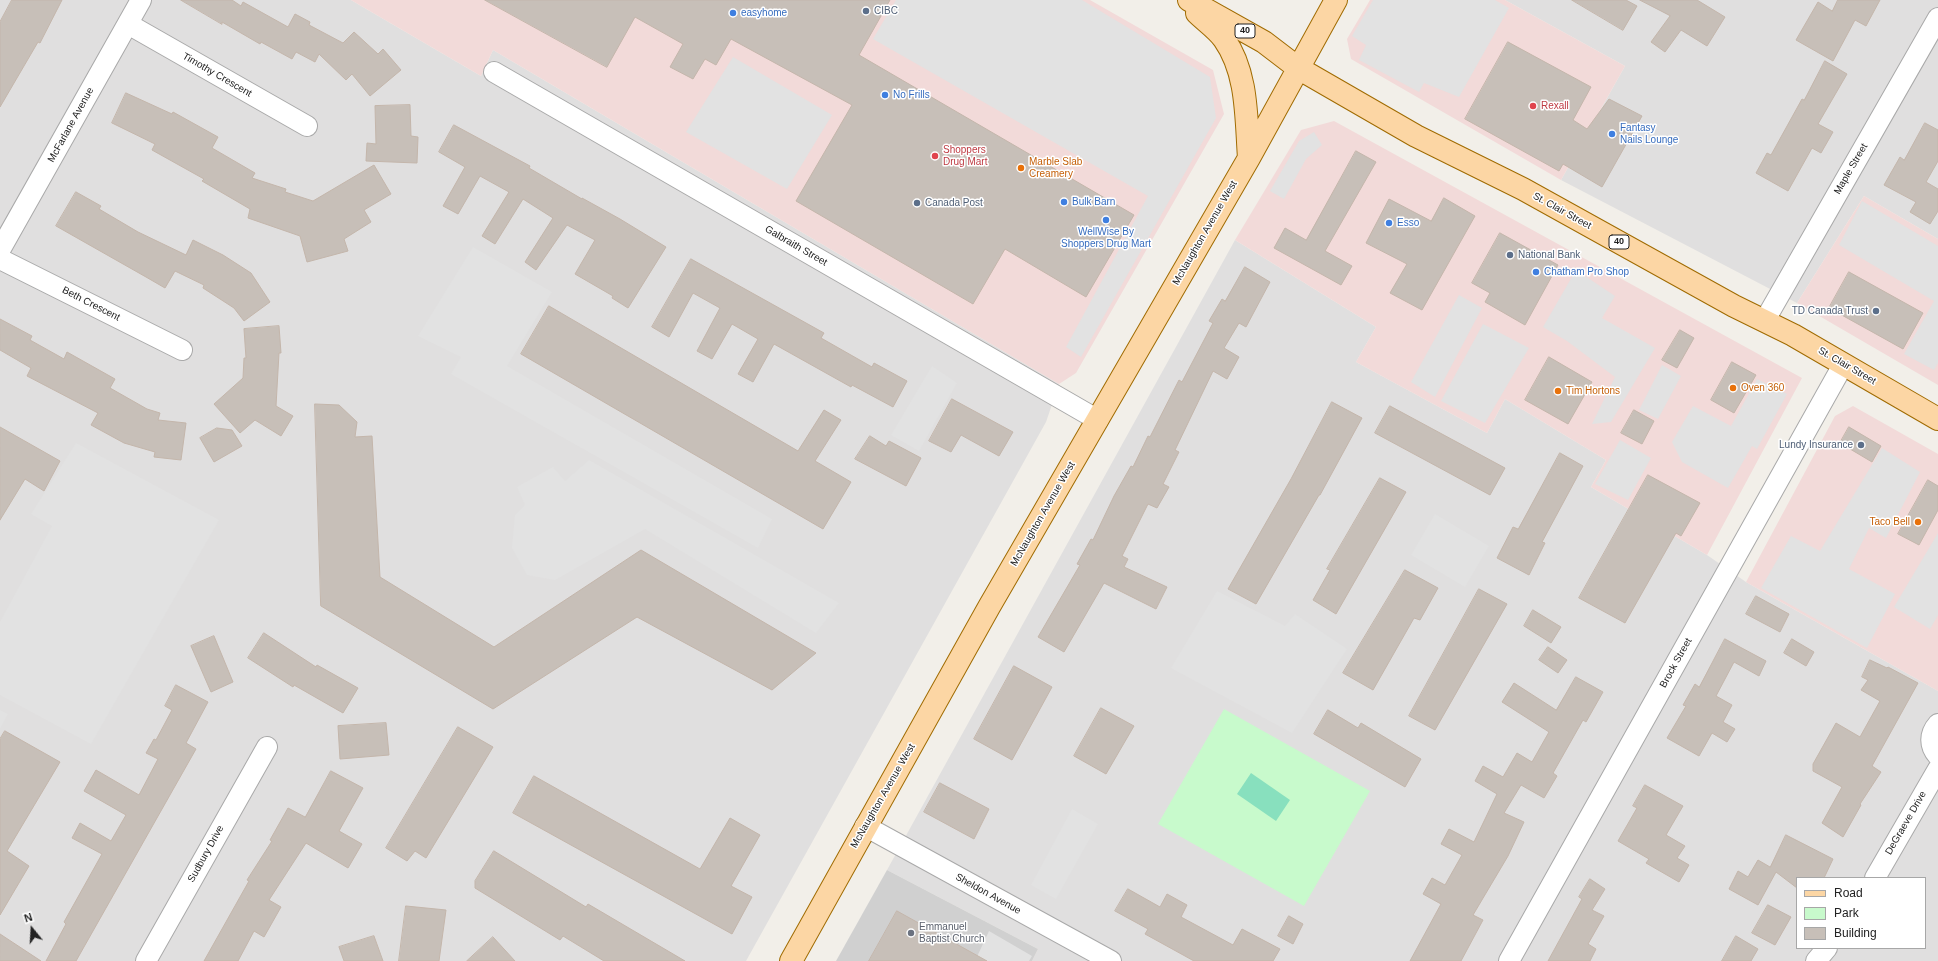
<!DOCTYPE html>
<html>
<head>
<meta charset="utf-8">
<style>
  body { margin:0 }
  #map { position:relative; width:1938px; height:961px; overflow:hidden; background:#f2efe9; font-family:Arial,sans-serif }
  canvas { display:block }
  .legend { position:absolute; left:1796px; top:877px; width:130px; height:72px; box-sizing:border-box; background:#fff; border:1px solid #a7a7a7; margin:0; padding:5px 7px; list-style:none; font-size:12px; color:#222 }
  .legend li { display:flex; align-items:center; gap:8px; height:20px }
  .legend b { width:20px; border:1px solid #a7a7a7 }
  .north { position:absolute; left:12px; top:909px; width:40px; height:40px; -webkit-text-stroke:3px #fff; paint-order:stroke; rotate:342deg; font-size:11px; font-weight:700; line-height:16px; text-align:center; color:#222 }
  .north::after { content:''; display:block; margin:auto; width:14px; height:18px; background:#222; clip-path:polygon(50% 0,100% 100%,50% 72%,0 100%) }
</style>
</head>
<body>
<div id="map">
<canvas width="1938" height="961"></canvas>
<ul class="legend">
<li><b style="height:5px;background:#fcd6a4"></b>Road</li>
<li><b style="height:11px;background:#c8facc"></b>Park</li>
<li><b style="height:11px;background:#c7bfb8"></b>Building</li>
</ul>
<div class="north">N</div>
</div>
<script>
const c = document.querySelector('canvas').getContext('2d');
c.lineJoin = 'round';
function fill(path, color) { c.fillStyle = color; c.fill(path, 'evenodd'); }
function stroke(path, color, width, dash) { c.strokeStyle = color; c.lineWidth = width; c.lineCap = dash ? 'butt' : 'round'; c.setLineDash(dash || []); c.stroke(path); }
function write(font, color, halo, rows, align = 'center') {
  c.font = font + ' Arial,sans-serif'; c.lineWidth = 3; c.setLineDash([]); c.textBaseline = 'middle'; c.strokeStyle = halo; c.fillStyle = color; for (const [text, x, y, turn = 0] of rows) {
    c.save(); c.translate(x, y); c.rotate((+turn || 0) * Math.PI / 180); c.textAlign = isNaN(turn) ? turn : align; if (halo) c.strokeText(text, 0, 0); c.fillText(text, 0, 0); c.restore();
  }
}
fill(new Path2D(`
  M0,0h351l130,76 12,-26 566,334 -13,38 -300,539h-746z
  M1505,0h433v239l-74,-43 -67,107 -236,-123 64,-114z
  M1235,240l141,87 -20,35 131,71 18,-34 101,61 -15,27 116,68 39,27 192,109v270h-906l6,-12 -151,-79zM1797,878h128v70h-128z`), '#e0dfdf');
fill(new Path2D(`
  M351,0h739l123,70 11,44 -148,259 -17,11 -566,-334 -12,26z
  M1370,0h135l120,66 -64,114 -210,-121 -4,-20z
  M1334,121l468,257 -95,177 -116,-68 15,-27 -101,-61 -18,34 -131,-71 20,-35 -141,-87 66,-110z
  M1864,196l74,43v146l-141,-82z
  M1853,406l85,48v237l-192,-109 89,-166z`), '#f2dad9');
fill(new Path2D(`
  M887,870l151,79 -6,12h-196z`), '#d0d0d0');
fill(new Path2D(`
  M1224,709l146,82 -66,115 -146,-82z`), '#c8facc');
fill(new Path2D(`
  M1251,773l39,27 -14,21 -39,-27z`), '#88e0be');
fill(new Path2D(`
  M896,0h186l128,77 6,41 -135,239 -15,-10 82,-151 -275,-157z
  M1373,0h122l14,8 -50,89 -35,-14 -5,9 -60,-32 7,-15 -14,-9z
  M733,57l99,58 -45,74 -101,-57z
  M1314,132l8,13 -16,14 -22,40 -14,-8 29,-50z
  M1862,201l76,45v117l-4,7 -30,-16 30,-53 -95,-56z
  M473,247l79,45 -45,74 265,153 -14,29 -307,-174 10,-17 -43,-21z
  M1576,270l39,26 -13,22 53,30 -44,74 -19,2 23,-47 -48,-36 -24,-14z
  M1459,295l23,13 -47,89 -24,-15z
  M1483,324l46,24 -44,75 -44,-22z
  M1662,365l19,11 -23,43 -19,-9z
  M932,366l25,17 -38,68 -28,-16z
  M1757,379l30,15 -30,55 -5,-3 -24,42 -46,-26 -10,-20 21,-36 38,20z
  M1620,440l31,18 -23,42 -33,-16z
  M76,443l143,77 -128,224 -91,-49v-73l52,-96 -21,-12z
  M1882,448l38,24 -34,66 -17,-10 -20,41 46,25 -28,54 -106,-60 30,-52 29,15z
  M589,460l250,143 -23,30 -171,-104 -90,51 -28,-5 -15,-27 3,-33 10,-10 -8,-18 36,-20 12,14z
  M1435,514l54,32 -24,41 -54,-32z
  M1938,533v82l-8,14 -36,-22z
  M1217,591l68,35 10,-12 52,35 -55,84 -121,-65z
  M0,710l8,4 -8,15z
  M1072,809l26,15 -42,75 -25,-14z
  M989,931l43,25 -3,5h-54z`), '#e2e2e2');
const building = new Path2D(`
  M12,0h50l-22,43 -2,-1 -38,65v-85z
  M181,0h51l9,6 2,-4 45,25 7,-13 15,8 -1,3 34,18 11,-11 24,22 5,-5 18,21 -31,26 -18,-22 -6,6 -27,-26 -4,8 -19,-10 -4,7 -31,-17 -1,2 -38,-22v2z
  M485,0h405l-31,55 275,160 -48,82 -81,-48 -32,55 -177,-103 56,-96 -121,-66 -15,26 -11,-6 -12,20 -23,-12 13,-23 -48,-27 -28,50z
  M1572,0h54l11,6 -14,24z
  M1640,0h57l28,17 -18,29 -26,-16 -16,22 -14,-10 19,-26z
  M1838,0h42l-14,26 -11,-6 -22,41 -37,-21 22,-38 14,9z
  M1508,42l83,45 -18,33 14,9 22,-30 33,17 -40,71 -39,-23 -4,7 -94,-52z
  M1825,61l22,13 -29,50 15,8 -12,21 -9,-5 -24,43 -32,-18 11,-20 4,2 31,-56 2,1z
  M126,93l46,21 1,-2 45,25 -6,11 43,25 -3,5 34,11 -1,3 28,9 61,-36 17,29 -27,16 7,12 -27,17 4,12 -41,11 -7,-26 -52,-18 2,-9 -48,-28 2,-2 -52,-29 3,-6 -43,-21z
  M410,105l1,31 7,1 -1,26 -51,-2 1,-18 9,1 -1,-38z
  M1925,123l13,7v31l-12,21 12,7v22l-8,13 -20,-12 6,-10 -32,-17 16,-28 4,3z
  M454,125l76,41 -1,2 53,31v-1l38,21 46,28 -38,61 -16,-10 1,-2 -38,-22 20,-34 -28,-15 -31,45 -11,-8 28,-44 -30,-19 -28,45 -13,-8 27,-44 -29,-16 -22,38 -15,-8 22,-39 -26,-15z
  M1356,151l20,11 -51,89 27,15 -11,19 -67,-37 11,-20 21,12z
  M76,192l25,14 -2,3 39,23 48,23 7,-15 30,15 28,18 19,29 -26,19 -10,-13 -31,-20 1,-3 -29,-14 -10,17 -19,-11 -90,-51z
  M1444,198l31,18 -53,94 -32,-17 17,-29 -41,-21 23,-44 42,22z
  M1500,233l58,32 -33,60 -40,-23 5,-9 -18,-10z
  M691,259l133,74 -3,5 51,29 2,-4 33,18 -14,26 -41,-22 -1,2 -77,-43 -21,38 -15,-8 20,-35 -26,-15 -20,35 -15,-8 23,-43 -27,-15 -24,44 -17,-10z
  M1245,267l25,15 -24,45 -7,-4 -15,25 15,9 -12,22 -14,-8 -38,79 4,2 -16,32 6,3 -12,21 -9,-4 -26,52 6,3 -4,8 43,20 -11,22 -52,-26 -40,69 -26,-15 42,-72 -3,-1 14,-25 2,1 21,-44 17,-30 2,1 15,-31 2,1 29,-57 3,2 31,-59 -4,-2 13,-22 3,2z
  M1849,272l74,41 -20,36 -74,-41z
  M549,306l249,145 26,-41 17,10 -26,41 36,21 -28,47 -302,-175z
  M0,319l32,17 -2,4 34,19 3,-7 48,27 -5,9 37,21 13,4 -2,7 28,3 -5,37 -27,-3 1,-5 -31,-9 -33,-18 7,-12 -71,-37 4,-8 -31,-18z
  M279,326l2,27h-2l-3,53 17,10 -12,20 -26,-16 -15,13 -26,-29 29,-26 1,-20h2l-2,-29z
  M1680,330l14,8 -17,30 -15,-8z
  M1549,357l43,25 -24,42 -43,-24z
  M1732,362l24,13 -22,38 -23,-13z
  M952,399l61,33 -14,24 -38,-21 -10,17 -22,-11z
  M1332,402l30,16 -42,77h-1l-63,109 -28,-15 63,-110z
  M315,404l24,1 18,17 -2,15 17,-1 8,141 114,70 147,-97 175,103 -44,37 -135,-73 -144,92 -172,-103z
  M1390,406l115,62 -15,27 -115,-62z
  M1634,410l20,11 -12,23 -21,-11z
  M0,427l60,34 -16,30 -19,-12 -25,41z
  M1849,427l32,19 -9,16 -32,-19z
  M217,428l15,2 10,16 -28,16 -14,-24z
  M870,436l16,10 3,-5 32,17 -15,28 -51,-27z
  M1560,453l23,13 -41,76 3,1 -16,32 -32,-17 16,-31 5,2z
  M1648,475l52,28 -19,33 -5,-3 -51,90 -46,-25z
  M1380,478l26,14 -70,122 -23,-14 17,-30 -3,-1z
  M1928,480l10,6v24l-19,35 -21,-11z
  M1405,570l33,18 -18,32 -6,-2 -41,72 -30,-17z
  M1479,589l28,15 -72,126 -26,-14z
  M1756,596l33,18 -9,18 -34,-18z
  M1533,610l28,17 -10,16 -27,-17z
  M264,633l52,34 1,-2 41,23 -15,25 -49,-28 -1,2 -45,-29z
  M214,636l19,46 -22,10 -20,-46z
  M1725,639l41,22 -7,15 -25,-14 -18,34 16,9 -9,17 12,7 -8,13 -15,-9 -13,23 -32,-18 19,-32 -3,-1 12,-21 4,3z
  M1792,639l22,13 -8,14 -22,-13z
  M1548,647l19,13 -9,13 -19,-13z
  M1870,660l17,8 1,-1 30,16 -46,83 9,6 -21,32 1,1 -18,32 -21,-14 20,-36 -29,-16v-7l23,-41 24,14 20,-36 -19,-11 7,-10 -6,-3z
  M1014,666l38,21 -40,73 -38,-21z
  M1576,677l27,15 -17,30 -3,-2 -30,53 4,3 -13,22 -23,-13 -17,28 20,9 -16,34 -35,59 10,5 -22,41h-51l31,-57 -18,-10 9,-16 13,7 17,-30 -21,-11 8,-15 25,13 23,-48 -22,-13 8,-15 20,11 14,-24 15,9 17,-30 -47,-30 12,-19 42,27z
  M176,685l32,17 -22,41 10,6 -120,212h-30l20,-37 -2,-2 38,-68 -30,-16 8,-15 31,18 15,-26 -42,-24 12,-21 43,25 19,-36 -12,-6 8,-14 2,1 16,-30 -7,-4z
  M1101,708l33,18 -28,48 -32,-18z
  M1328,710l30,18 3,-5 60,36 -16,28 -91,-53z
  M386,723l3,32 -49,4 -2,-33z
  M458,727l35,20 -67,111 -11,-7 -8,10 -21,-13z
  M5,731l55,31 -53,89 22,15 -29,49v-176z
  M331,771l32,17 -24,43 23,13 -14,24 -42,-25 -37,57 12,7 -17,30 -10,-6 -16,30h-34l45,-80 -2,-1 25,-39 -2,-1 18,-32 17,9z
  M534,776l166,93 30,-51 30,17 -29,51 21,11 -20,37 -219,-121z
  M940,783l49,26 -15,30 -50,-27z
  M1645,785l38,21 -17,29 19,11 -8,12 12,7 -10,17 -33,-19 3,-4 -31,-18 19,-33 -4,-2z
  M1786,835l47,24 -9,19h-27v10l-21,-16 -18,33 -29,-16 9,-18 10,6 10,-17 12,7z
  M494,851l92,56 2,-3 97,57h-81l-41,-25 -3,4 -85,-52v-7z
  M1590,879l15,10 -13,21 12,6 -16,28 8,5 -6,12h-42l34,-62 -3,-2z
  M1128,889l32,18 7,-13 20,11 -6,12 52,28 9,-16 38,20 -7,12h-79l-49,-27 3,-5 -33,-18z
  M1768,905l23,12 -16,28 -23,-12z
  M406,906l40,4 -7,51h-40z
  M897,911l90,50h-118z
  M1289,916l14,8 -10,20 -15,-8z
  M0,934l41,27h-41z
  M374,936l9,25h-39l-5,-14z
  M1736,936l22,13 -7,12h-29z
  M493,937l22,24h-48z`);
fill(building, '#c7bfb8');
stroke(building, '#c4b6ab', 1);
const minor = new Path2D(`
  M128,24l179,102
  M494,72l604,348
  M0,250l141,-250
  M0,259l182,91
  M1765,320l173,-302
  M1938,724c-9,10 -9,22 0,32
  M865,826l246,135
  M1875,878l63,-109
  M146,961l121,-214
  M1509,961l334,-596
  M1816,961l11,-13`);
const major = new Path2D(`
  M1189,0l75,42 34,26 118,68 107,53 211,117 59,29 145,84
  M1197,13c8,8 20,16 27,26 24,34 22,79 25,119
  M791,961l198,-354 260,-449 87,-158`);
stroke(minor, '#a9a9a9', 22);
stroke(major, '#a06b00', 24);
stroke(minor, '#fff', 20);
stroke(major, '#fcd6a4', 22);
for (const [x, y, r, color] of [
  [866,11,4,"#5c6f8a"],
  [733,13,4,"#3f7fe0"],
  [885,95,4,"#3f7fe0"],
  [1533,106,4,"#e0444e"],
  [1612,134,4,"#3f7fe0"],
  [935,156,4,"#e0444e"],
  [1021,168,4,"#e8710a"],
  [1064,202,4,"#3f7fe0"],
  [917,203,4,"#5c6f8a"],
  [1106,220,4,"#3f7fe0"],
  [1389,223,4,"#3f7fe0"],
  [1510,255,4,"#5c6f8a"],
  [1536,272,4,"#3f7fe0"],
  [1876,311,4,"#5c6f8a"],
  [1733,388,4,"#e8710a"],
  [1558,391,4,"#e8710a"],
  [1861,445,4,"#5c6f8a"],
  [1918,522,4,"#e8710a"],
  [911,933,4,"#6b7280"]
]) { const dot = new Path2D(); dot.arc(x, y, r, 0, 2 * Math.PI); c.fillStyle = color; c.fill(dot); stroke(dot, '#fff', 1.5); }
for (const [x, y, w] of [
  [1245,31,20],
  [1619,242,20]
]) { const box = new Path2D(); box.roundRect(x - w / 2, y - 7, w, 14, 3); c.fillStyle = '#fff'; c.fill(box); stroke(box, '#222', 1); }
write('bold 9px', '#222', null, [
  ["40",1245,31],
  ["40",1619,242]
]);
write('10px', '#4e5e75', '#fff', [
  ["CIBC",874,11],
  ["Canada Post",925,203],
  ["National Bank",1518,255],
  ["TD Canada Trust",1868,311,"right"],
  ["Lundy Insurance",1853,445,"right"]
], 'left');
write('10px', '#366cbe', '#fff', [
  ["easyhome",741,13],
  ["No Frills",893,95],
  ["Fantasy",1620,128],
  ["Nails Lounge",1620,140],
  ["Bulk Barn",1072,202],
  ["Esso",1397,223],
  ["WellWise By",1106,232,"center"],
  ["Shoppers Drug Mart",1106,244,"center"],
  ["Chatham Pro Shop",1544,272]
], 'left');
write('10px', '#222', '#fff', [
  ["Timothy Crescent",217,75,30],
  ["McFarlane Avenue",71,125,-61],
  ["Maple Street",1851,169,-60],
  ["St. Clair Street",1562,211,29],
  ["McNaughton Avenue West",1205,233,-60],
  ["Galbraith Street",796,246,30],
  ["Beth Crescent",91,304,27],
  ["St. Clair Street",1847,366,30],
  ["McNaughton Avenue West",1043,514,-60],
  ["Brock Street",1676,663,-61],
  ["McNaughton Avenue West",883,796,-60],
  ["DeGraeve Drive",1906,823,-60],
  ["Sudbury Drive",206,854,-61],
  ["Sheldon Avenue",988,894,29]
]);
write('10px', '#be3a42', '#fff', [
  ["Rexall",1541,106],
  ["Shoppers",943,150],
  ["Drug Mart",943,162]
], 'left');
write('10px', '#c56008', '#fff', [
  ["Marble Slab",1029,162],
  ["Creamery",1029,174],
  ["Oven 360",1741,388],
  ["Tim Hortons",1566,391],
  ["Taco Bell",1910,522,"right"]
], 'left');
write('10px', '#5b616d', '#fff', [
  ["Emmanuel",919,927],
  ["Baptist Church",919,939]
], 'left');
</script>
</body>
</html>
